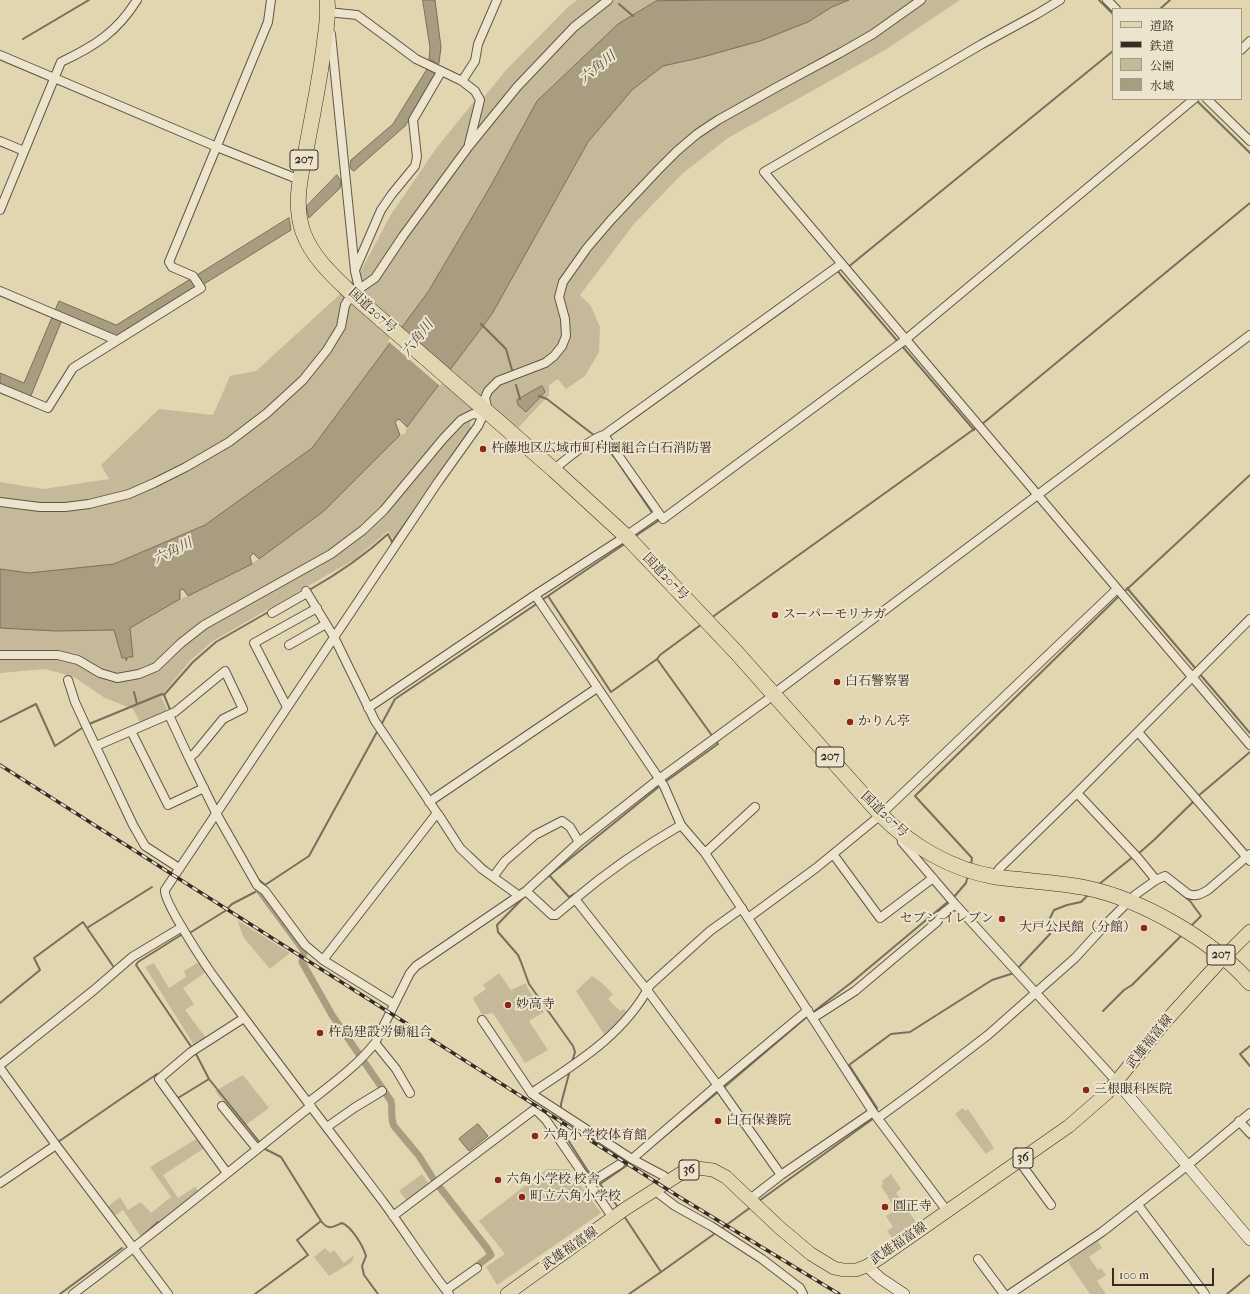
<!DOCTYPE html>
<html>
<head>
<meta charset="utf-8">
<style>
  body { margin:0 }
  #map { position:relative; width:1250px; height:1294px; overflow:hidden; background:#e2d6b1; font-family:"IM FELL French Canon","Noto Serif JP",serif }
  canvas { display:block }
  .legend { position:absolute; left:1112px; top:8px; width:130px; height:92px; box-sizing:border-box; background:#ece4cc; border:1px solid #a49a89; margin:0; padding:5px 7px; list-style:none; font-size:12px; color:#382a24 }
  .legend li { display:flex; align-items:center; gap:8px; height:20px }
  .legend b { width:20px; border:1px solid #a49a89 }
  .scale { position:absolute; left:1112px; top:1268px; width:102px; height:18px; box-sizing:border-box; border:2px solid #382a24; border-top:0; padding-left:5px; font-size:12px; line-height:14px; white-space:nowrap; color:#382a24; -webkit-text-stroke:3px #ece4cc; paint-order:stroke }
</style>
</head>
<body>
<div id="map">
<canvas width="1250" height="1294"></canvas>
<ul class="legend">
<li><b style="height:5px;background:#e2d6b1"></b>道路</li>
<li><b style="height:5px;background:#382a24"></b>鉄道</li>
<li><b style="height:11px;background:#c5b999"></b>公園</li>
<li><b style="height:11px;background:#a89c81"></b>水域</li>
</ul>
<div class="scale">100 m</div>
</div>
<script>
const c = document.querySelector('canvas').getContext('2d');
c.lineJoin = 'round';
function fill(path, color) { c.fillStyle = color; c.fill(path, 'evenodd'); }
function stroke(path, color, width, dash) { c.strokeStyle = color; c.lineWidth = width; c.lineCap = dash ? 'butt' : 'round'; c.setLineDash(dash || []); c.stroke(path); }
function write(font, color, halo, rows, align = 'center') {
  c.font = font + ' "IM FELL French Canon","Noto Serif JP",serif'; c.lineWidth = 4; c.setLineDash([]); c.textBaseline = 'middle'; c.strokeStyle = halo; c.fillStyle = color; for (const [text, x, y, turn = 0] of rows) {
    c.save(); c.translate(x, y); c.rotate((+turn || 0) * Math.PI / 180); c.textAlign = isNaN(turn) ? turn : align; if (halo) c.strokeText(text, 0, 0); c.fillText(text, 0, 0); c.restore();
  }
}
fill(new Path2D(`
  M577,0h147l-68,1 -38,23 -81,77 -47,86 -62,105 -116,156 -107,77 -91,39 -85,9 -29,-4v-87l43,7 66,-10 -8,-14 58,-56 54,6 17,-39 26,-5 81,-74 25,-28 28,-53 45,-66 41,-51 8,-2 23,-28 62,-63z
  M849,0h111l-75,50 -157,88 -46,36 -48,50 -54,71 11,11 9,21 -1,25 -14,24 -19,13 -8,-10 -9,6v10l-31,33 -34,-27 -13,11 -1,15 -77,112 -5,-8 -33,28 -142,82 -22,19 -30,36 7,16 -27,12 -8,-15 -28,-11 -31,-21 -29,-8 -45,4v-45l56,3 58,-1 8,28h4l1,3 1,-4 5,-1 -4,-28 51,-29 8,-3 64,-32 72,-53 76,-76 5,-1 2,-7 85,-113 96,-172 44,-52 31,-24 36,-8 109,-36 24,-15z
  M237,920l53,33 -20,16 -26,-31z
  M199,962l7,10 -23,16 11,16 -9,6 21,28 -12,7 -49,-78 9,-4 15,25 17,-11 -2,-6z
  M499,973l12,17 15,-7 2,6 16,23 -15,9 19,29 -23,13 -32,-50 -11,2 -9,-17 13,-9 -3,-4z
  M592,976l10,7 11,11 -5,5 12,12 4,-2 4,4 -22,24 -30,-46z
  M243,1075l26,33 -26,19 -28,-36z
  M963,1108l2,3 3,-2 26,39 -8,6 -31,-40z
  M198,1138l8,9 -43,28 15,23 17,-11 7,9 -57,47 -22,-33 -9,6 -7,-9 13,-10 8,13 13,-8 10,11 20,-16 -21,-30z
  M547,1169h22l32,44 -104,72 -11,-18 19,-13 -26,-33z
  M422,1174l8,11 -23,16 -8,-10z
  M891,1174l10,15 -5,4 20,29 -24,16 -5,-7 6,-4 -7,-11 10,-6 -15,-24 2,-2 -1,-3z
  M1098,1241l4,7 -13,9 9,13 3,-2 5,7 -9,6 9,13h-16l-22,-32z
  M325,1248l5,5 4,-3 10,13 10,-8 -2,7 -23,14 -15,-19z`), '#c5b999');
const water = new Path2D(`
  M423,0h12l6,47 -2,16 -5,9 3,2 -32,52 -51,45c-5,-2 -4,-6 -3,-11l42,-36 34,-55 3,1 5,-8 -6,-3 1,-11z
  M724,0h125l-17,7 -24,15 -48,19 -61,17 -36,8 -31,24 -44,52 -96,172 -85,113 -8,-8 -4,3 5,13 -76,76 -65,48 -6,-6 -3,4 2,7 -64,32 -5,-7 -3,1v9l-50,29 3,29h-5l-2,4v-3h-4l-8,-28 -58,1 -56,-3v-59l29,4 85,-9 91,-39 107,-77 116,-156 62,-105 47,-86 81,-77 38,-23z
  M337,175l4,6 -1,7 -31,30 -3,-11z
  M289,218l2,12 -174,108 -55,-18 -32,78 -30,-13v-12l24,10 35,-82 57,24z
  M542,386l3,6 -19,20 -8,-7 -1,-5z
  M478,1124l10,12 -19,15 -10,-12z`);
fill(water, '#a89c81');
stroke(water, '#7b6e5c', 1);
fill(new Path2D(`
  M398,328l51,46 -9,12 -52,-45z`), '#e2d6b1');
stroke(new Path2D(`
  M1099,0l14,14
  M619,4l14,12
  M1160,9l10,-9
  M23,39l66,-39
  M1196,100l54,53
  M847,268l266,-217
  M837,272l1,-1 2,3 59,69
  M481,324l25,25 6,21
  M902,346l72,84
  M516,385l4,14
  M539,396l8,3 48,37
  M981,425l269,-222
  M611,435l183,-132
  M600,440l15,18 38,56
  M442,470l29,-42
  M634,537l24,-16 -2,-3
  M1127,588l69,81
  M311,589c28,-16 54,-34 77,-55l4,8 31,-44
  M1124,592l126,-117
  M548,596l63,96 46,-33 3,-4 42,-31
  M542,600l84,-57
  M711,618l266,-191
  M657,659l56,78
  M1199,673l51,60
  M134,692l3,12
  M164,695l29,-33 23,-20 54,-31
  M0,722l36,-18 19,42 30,-20
  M89,724l73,-30 2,1 7,17
  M381,725l14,-26 143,-96
  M665,782l53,-38 -3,-4
  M1197,797l53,-45
  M227,825l31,54 7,6
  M470,852l17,16
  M1138,854l16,-14 40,-39
  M971,865l1,-7 -57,-62 205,-201
  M549,875l20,22 5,-3 1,2
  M545,879l116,-94
  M1167,882l23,19 11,15 -11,11
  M1098,885l36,-29
  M262,887l47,-31 69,-126
  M525,896l-28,29 1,7 20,23 3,7 8,22 44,62 2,6 -3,10
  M953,898l13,-15 2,-8
  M87,928l26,38
  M184,934l-3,1 -43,27 -2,3 56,83
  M188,934l37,-23 7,-7 27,-14
  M1017,969l33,-35 -3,-10 7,-14 13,-5 14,-3 7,-7
  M0,1003l40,-33 -6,-12 49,-36 4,6 65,-41
  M1103,1011l21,-21 8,-5 50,-50
  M812,1013l40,-31 98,-82
  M1250,1046l-10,8 10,12
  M195,1052l14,27 52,65
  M722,1089l87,-74
  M177,1097l1,1 31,-19
  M561,1111v-7l9,-34
  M876,1112l1,-4 -28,-43 42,-31 19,-2 82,-52 22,-7
  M561,1115v14l30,47 3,2
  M1246,1134l4,5
  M58,1142l99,-68 2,1
  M263,1147l2,2 16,8 40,64c8,10 11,6 21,2 10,4 21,23 24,33l-4,10 2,9 14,19
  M642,1155l77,-64
  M600,1184l32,-22
  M600,1184l18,23
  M759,1201l115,-83
  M624,1216l37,56 -32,22
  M721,1229l30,-22
  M139,1239l19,-17
  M661,1272l56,-40
  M60,1294l62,-46
  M255,1294l53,-39 -11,-15 24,-19
  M1227,1294l23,-19`), '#7b6e5c', 2);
stroke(new Path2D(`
  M259,890l45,61 -2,11 30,53 59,86c2,9 -1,17 3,25l25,30 15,24 53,68 4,7 -13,10`), '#a89c81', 7);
const street = new Path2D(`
  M1060,0l-23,14 -55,30 -218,128c161,191 324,382 486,573
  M1107,0l9,9
  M329,15l-1,-3 29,3 59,44 46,22 13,10 5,9 -11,44
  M331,34l24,237 4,17
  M1241,50l9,-9
  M0,55l217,92 83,33
  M462,81l13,-20 3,-17 19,-44
  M1207,99l43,42
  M0,141l24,10
  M0,210l61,-148c34,-16 56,-30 76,-62
  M355,270l26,-60 11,-16 23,-28 2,-9 -4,-37 28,-48
  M0,291l116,49
  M0,388l48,20 25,-40 128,-80 -8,-12 -21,-9 -3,-5 99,-240 3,-22
  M604,435l59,84 242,-179 289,-241
  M554,470c9,-9 38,-32 50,-35l237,-171
  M0,502l40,5h25l24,-3 40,-10 25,-11 32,-16 43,-25 38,-29 36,-33 24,-30 14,-23 4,-22 7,-11 23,-16 28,-42 66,-90 48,-59 57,-60 34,-27
  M306,591l28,46 41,84 62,92 -114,147
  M535,595l129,191 17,39 24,28 43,65 125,194 74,99
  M272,613l35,-20
  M289,645l37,-21
  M0,655h58l20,5 22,13 17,5 22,-4 17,-7 25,-24 23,-18 127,-71 32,-24 21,-20 59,-71 18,-19 12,-6 7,1 5,-4
  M68,680l7,22 12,26 46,97 12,21 34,22
  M287,707l-33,-64 63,-35
  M368,708l167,-113 85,-55 36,-25 1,-3
  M169,715l20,43
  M131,731l37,74 36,-17
  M1138,732l112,129
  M96,746l79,-34 50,-41 18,38 -20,10 -28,34 -6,5 27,55 41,72 8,6 40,54 18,15 71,44
  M1077,793l61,65 18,22
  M429,802l168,-114
  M438,814l22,34 22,21 36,26
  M681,825c-38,22 -73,46 -106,74l72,91 72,97 62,88
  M901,836l1,6 53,62 162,178
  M705,853l50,-46
  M833,854l47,64 53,-40
  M995,876l4,-7 78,-76 173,-174
  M493,877l12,-16 30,-26 27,-14 8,6 9,15
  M526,891l26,24h4l19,-16
  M748,918l68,-50 61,-50 240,-229
  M813,1018l42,-27 82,-69 4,-7 14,-11
  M482,1020l50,74 100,65 32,17 5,4
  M375,1043l21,26 14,24
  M0,1065l94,-75 38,-33 50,-30
  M0,1068l56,77 112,149
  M532,1094l4,-4c44,-29 89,-57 114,-105l60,-54 32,-23
  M309,1102c23,-18 48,-36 66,-59l35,-70 6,-7 110,-75 53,-49 80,-63 108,-79 13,-11 470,-354
  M222,1106l35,43
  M878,1118l41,-30 69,-53 87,-77 32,-35 28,-28 21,-15 9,-4 23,18c8,3 13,0 20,-4l42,-36
  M1239,1121l11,12
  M327,1127l27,-19 28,-17
  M632,1159l81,-70 95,-79
  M1019,1161l32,44
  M227,1173l-68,-94 32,-27 53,-34
  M0,1183l56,-38
  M590,1183l30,-19
  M654,1190l21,16 36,20 51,33 38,29 3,6
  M750,1199l31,-24 92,-63
  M1138,1205l67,89
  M393,1216l142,-107 11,11 67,98
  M978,1259l26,35
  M446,1290l31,-22
  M73,1294c81,-60 159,-125 238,-188
  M449,1294c-23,-29 -43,-61 -65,-91 -56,-74 -112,-147 -167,-222 -9,-12 -54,-79 -52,-91l273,-408 40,-56 9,-19 -2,-9 3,-7 10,-10 47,-18 9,-7 8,-10 4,-10 -1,-17 -6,-22 4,-15 24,-34 24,-28 47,-50 19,-19 20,-17 21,-14 59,-33 63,-34 33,-19 48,-34
  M1010,1294l92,-62 86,-67 62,-52`);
const secondary = new Path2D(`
  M1117,1082l133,158
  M867,1266l13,12 24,16`);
const primary = new Path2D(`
  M507,1294l118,-85 58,-37 14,-4 16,2 13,7 54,51 31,26 23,14 10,2h12l11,-4 13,-8 189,-132 38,-33 57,-70 60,-66 26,-26`);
const highway = new Path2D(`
  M327,0c2,15 -1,30 -3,46 -4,33 -11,66 -17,99 -6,29 -14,58 -4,87 9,25 30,44 49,62l202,176 74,68 108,114 144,162c31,32 72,56 116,63 30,4 61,5 91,11 56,12 125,52 163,95`);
stroke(street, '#625547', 10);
stroke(secondary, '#382a24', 12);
stroke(primary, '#382a24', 14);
stroke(highway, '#382a24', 16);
stroke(street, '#ece4cc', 8);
stroke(secondary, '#ece4cc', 11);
stroke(primary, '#e2d6b1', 13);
stroke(highway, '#e2d6b1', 15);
const rail = new Path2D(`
  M0,765l681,433 158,96`);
stroke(rail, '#382a24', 3.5);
stroke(rail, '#ece4cc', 2, [6]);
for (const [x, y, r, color] of [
  [483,449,4,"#8f2418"],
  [775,615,4,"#8f2418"],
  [837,682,4,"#8f2418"],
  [850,722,4,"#8f2418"],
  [1002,919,4,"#8f2418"],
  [1144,928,4,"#8f2418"],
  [508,1005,4,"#8f2418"],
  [320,1033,4,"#8f2418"],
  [1086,1090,4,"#8f2418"],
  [718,1121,4,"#8f2418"],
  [535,1136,4,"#8f2418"],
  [498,1180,4,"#8f2418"],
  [522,1197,4,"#8f2418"],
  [885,1207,4,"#8f2418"]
]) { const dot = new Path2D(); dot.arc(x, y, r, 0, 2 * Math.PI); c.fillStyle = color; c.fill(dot); stroke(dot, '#ece4cc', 1.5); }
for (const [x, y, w] of [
  [304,160,28],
  [830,757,28],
  [1221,955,28],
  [1023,1158,20],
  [689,1170,20]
]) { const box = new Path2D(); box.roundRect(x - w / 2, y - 10, w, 20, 3); c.fillStyle = '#ece4cc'; c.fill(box); stroke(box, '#382a24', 1); }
write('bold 12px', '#382a24', null, [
  ["207",304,160],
  ["207",830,757],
  ["207",1221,955],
  ["36",1023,1158],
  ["36",689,1170]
]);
write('13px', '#382a24', '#ece4cc', [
  ["国道207号",372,311,42],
  ["国道207号",665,577,46],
  ["国道207号",884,815,44],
  ["武雄福富線",1150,1042,-51],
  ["武雄福富線",899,1244,-34],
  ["武雄福富線",570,1249,-35]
]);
write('13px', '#382a24', '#ece4cc', [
  ["杵藤地区広域市町村圏組合白石消防署",491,449],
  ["スーパーモリナガ",783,615],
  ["白石警察署",845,682],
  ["かりん亭",858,722],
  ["セブン-イレブン",994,919,"right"],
  ["大戸公民館（分館）",1136,928,"right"],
  ["妙高寺",516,1005],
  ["杵島建設労働組合",328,1033],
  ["三根眼科医院",1094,1090],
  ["白石保養院",726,1121],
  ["六角小学校体育館",543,1136],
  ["六角小学校 校舎",506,1180],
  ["町立六角小学校",530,1197],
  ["圓正寺",893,1207]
], 'left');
write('italic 14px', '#5a4c40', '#ece4cc', [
  ["六角川",598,68,-39],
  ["六角川",418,339,-52],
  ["六角川",173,552,-27]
]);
</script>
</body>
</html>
